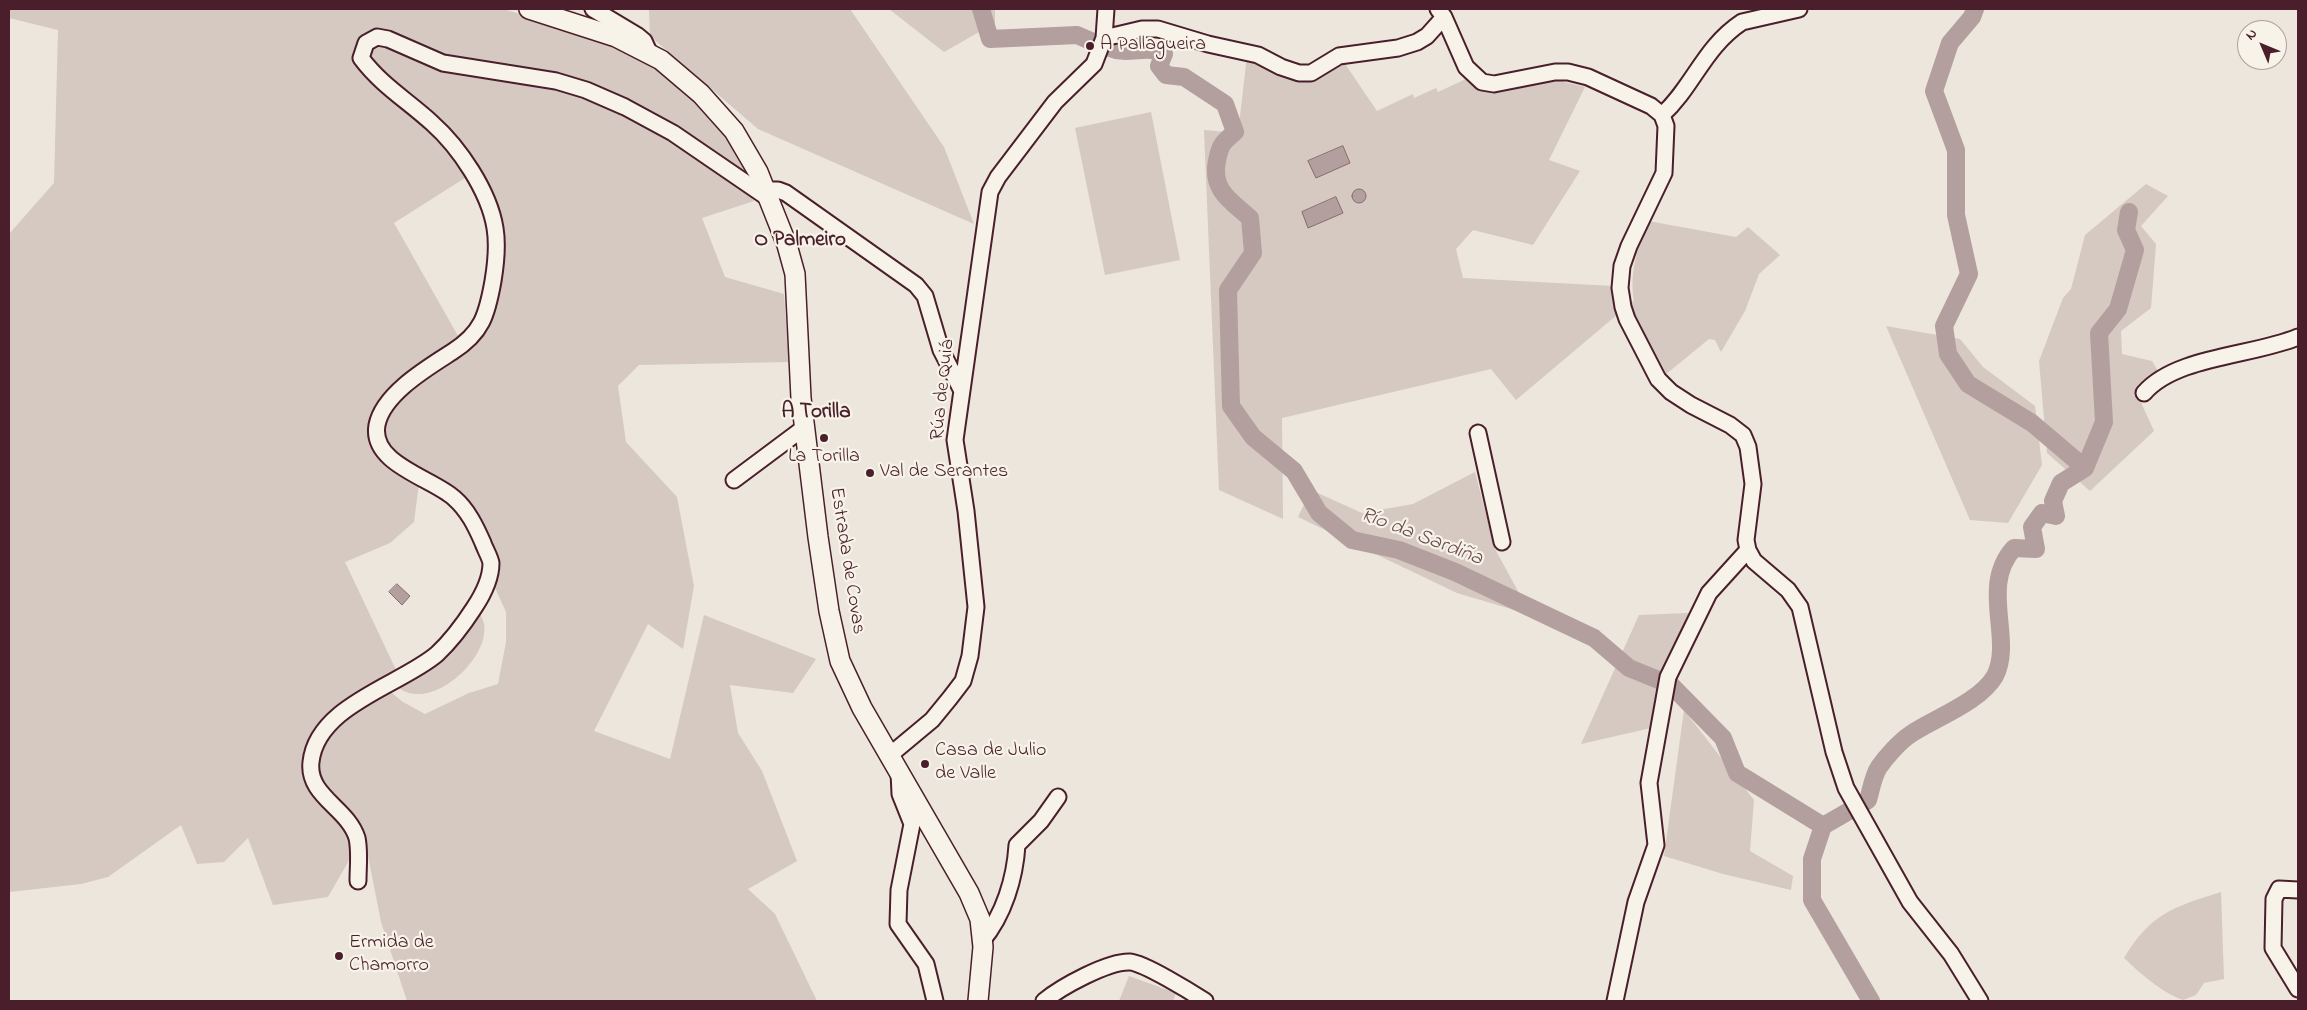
<!DOCTYPE html>
<html>
<head>
<meta charset="utf-8">
<style>
  body { margin:0 }
  #map { position:relative; width:2307px; height:1010px; overflow:hidden; background:#ece6dd; font-family:"Indie Flower",sans-serif }
  canvas { display:block }
  .frame { position:absolute; inset:0; border:10px solid #4a1f2b; pointer-events:none }
  .north { position:absolute; left:2237px; top:20px; width:50px; height:50px; box-sizing:border-box; background:#f7f3e8; border:1px solid #b29e9c; border-radius:50%; rotate:315deg; font-size:14px; font-weight:700; line-height:20px; text-align:center; color:#4a1f2b }
  .north::after { content:''; display:block; margin:auto; width:18px; height:22px; background:#4a1f2b; clip-path:polygon(50% 0,100% 100%,50% 72%,0 100%) }
</style>
</head>
<body>
<div id="map">
<canvas width="2307" height="1010"></canvas>
<div class="frame"></div>
<div class="north">N</div>
</div>
<script>
const c = document.querySelector('canvas').getContext('2d');
c.lineJoin = 'round';
function fill(path, color) { c.fillStyle = color; c.fill(path, 'evenodd'); }
function stroke(path, color, width, dash) { c.strokeStyle = color; c.lineWidth = width; c.lineCap = dash ? 'butt' : 'round'; c.setLineDash(dash || []); c.stroke(path); }
function write(font, color, halo, rows, align = 'center') {
  c.font = font + ' "Indie Flower",sans-serif'; c.lineWidth = 4.5; c.setLineDash([]); c.textBaseline = 'middle'; c.strokeStyle = halo; c.fillStyle = color; for (const [text, x, y, turn = 0] of rows) {
    c.save(); c.translate(x, y); c.rotate((+turn || 0) * Math.PI / 180); c.textAlign = isNaN(turn) ? turn : align; if (halo) c.strokeText(text, 0, 0); c.fillText(text, 0, 0); c.restore();
  }
}
fill(new Path2D(`
  M9,9h494c65,19 135,36 187,82 25,22 41,54 56,82l-93,-60 -50,-24 -158,-32 -67,-27 -14,4 -8,14 1,11 80,73 31,44 -74,47 68,120 -42,27 -47,65 46,48 -5,39 -24,21 -45,19 52,110 -35,17 -47,46 -12,16v25l9,18 23,21 15,25 1,17 -23,40 -55,8 -25,-67 -24,24 -27,2 -16,-39 -73,52 -27,7 -72,8v-658l45,-51 4,-153 -49,-12z
  M649,9h201l94,138 30,77 -216,-95 -108,-93z
  M889,9h106v14l-51,29z
  M376,44h10l220,58 42,22 97,61 9,16 -52,17 23,59 59,17 5,68 -150,3 -21,21 8,56 51,55 17,89 -11,63 -35,-25 -54,107 76,28 34,-144 112,44 -23,34 -63,-8 8,48 24,38 35,90 -49,28 27,25 42,87h-410l-26,-79 -19,-97 -36,-37 -10,-21 9,-30 30,-29 32,-19 16,13 22,12 44,-21 29,-9 8,-42v-30l-14,-31 -12,-57 -92,-76 -6,-13v-14l23,-33 63,-40 29,-71 -12,-87 -116,-132 1,-7z
  M1247,56l46,20 48,-18 36,53 36,-17 1,4 22,-10 2,4 28,-13 26,12 60,-12 33,8 -36,73 31,11 -47,74 -60,-15 -17,19 7,29 150,8 5,28 -102,86 -25,-31 -209,49 1,101 -64,-29 -15,-360 34,3z
  M1151,112l29,148 -75,15 -30,-147z
  M2146,184l22,12 -27,30 15,18 -5,64 -30,23 1,23 30,7 6,10 -19,27 15,33 -64,60 -43,-38 -8,-92 24,-63 8,-9 14,-54z
  M1648,221l88,16 12,-10 32,28 -21,19 -14,37 -24,41 -6,-12 -6,-1 -44,36 -30,-55 -4,-18 3,-1c-5,-28 4,-54 14,-80z
  M1886,326l74,13 23,28 52,39 7,59 -34,58 -38,-3z
  M1475,472l20,77 36,66 -74,-22 -159,-76 13,-27 51,23 51,-9z
  M478,610c2,4 5,9 6,14 5,31 -38,72 -67,70 -10,0 -17,-5 -25,-10z
  M1689,613l-24,55 -14,60 -70,16 58,-129z
  M1684,710l70,90 -4,51 43,25 -2,14 -68,-16 -59,-18z
  M2221,892l3,87 -20,4 -8,12 -13,5c-21,-7 -43,-27 -59,-42 27,-45 50,-51 97,-66z
  M1129,976l47,17 -3,8h-54z`), '#d5c9c2');
const water = new Path2D(`
  M1343,146l7,17 -34,15 -8,-17z
  M1352 196a7 7 0 1 1 14 0a7 7 0 1 1-14 0Z
  M1336,197l7,16 -35,15 -6,-16z
  M397,584l13,12 -8,9 -13,-13z`);
fill(water, '#b39f9d');
stroke(water, '#896c6f', 1);
stroke(new Path2D(`
  M981,9l9,30 87,-4 16,7
  M1975,9l-3,8 -22,26 -16,48 22,59v65l13,59 -25,52 4,28 20,30 64,39 53,45
  M1110,48c18,8 38,-4 54,6l-5,12 7,9 18,2 41,27 10,28c-13,11 -15,13 -18,29 -6,29 14,40 33,57l3,35 -25,37 3,116 22,31 41,34 25,42 33,27 47,10 56,22 139,66 35,30 42,17 52,53 14,35 86,53 -11,33v41l59,101
  M1865,802l3,-2c3,-10 5,-24 11,-33 7,-10 21,-26 32,-33 24,-16 69,-32 84,-58 19,-37 -16,-90 19,-128l22,1 -4,-22 10,-14 14,3 -3,-15 8,-18 24,-15 19,-46 -5,-89 19,-24 17,-59 -9,-20 3,-18
  M1823,826l26,-15`), '#b39f9d', 18);
const minor = new Path2D(`
  M593,9l45,27 6,5 5,11
  M1438,9l6,8 22,50 16,15 12,2 61,-12h13l20,5 63,29 11,9 4,11 -2,47 -35,73 -7,20 -2,22 3,19 4,12 31,60 13,13 20,13 39,20 13,10 5,12 5,37 -7,56 2,10 6,11 34,29 12,17 34,145 12,36 64,114 41,52 29,47
  M1104,38l38,-9h16l50,15 50,11 23,12 18,6h12l28,-17 59,-8 19,-6 10,-6 17,-19
  M1662,115c31,-28 42,-68 80,-93l57,-13
  M765,190h13l8,3 130,92 9,11 16,54 20,39
  M2144,393c32,-37 109,-37 154,-56
  M1478,433l24,109
  M734,480l71,-53
  M890,755l42,-35 18,-22 13,-17 7,-25 6,-49 -10,-96 -11,-71 35,-248 8,-15 57,-75 39,-38 10,-26 2,-29
  M899,772l1,22 12,30 -13,66 -1,34 28,40 9,37
  M358,881c0,-14 2,-30 -1,-43 -9,-30 -50,-42 -46,-76 6,-57 90,-77 126,-108 15,-14 26,-29 37,-46 8,-12 17,-30 17,-45 -1,-6 -6,-14 -8,-20 -7,-16 -15,-33 -29,-45 -22,-20 -84,-34 -77,-73 6,-31 50,-57 75,-73 30,-19 35,-37 41,-71 3,-18 5,-35 2,-53 -6,-37 -36,-81 -63,-105 -24,-22 -51,-38 -71,-65l5,-15 11,-6 11,2 55,24 113,18 30,9 39,17 48,26 95,65
  M2298,890l-19,-1 -5,10 -1,49 25,41
  M982,941c22,-26 33,-63 35,-96l24,-24 17,-24
  M1044,1001c17,-14 64,-40 86,-39 14,1 61,30 75,39
  M1615,1001l21,-99 20,-57 -7,-62 19,-106 41,-84 39,-43`);
const major = new Path2D(`
  M529,9l87,28 45,23 40,34 33,37 24,41 29,73 8,29 6,124 17,139 11,74 11,50 22,47 107,185 11,26 3,28 -5,54`);
stroke(minor, '#4a1f2b', 19);
stroke(major, '#4a1f2b', 22);
stroke(minor, '#f7f3e8', 15);
stroke(major, '#f7f3e8', 19);
for (const [x, y, r, color] of [
  [1090,46,5,"#4a1f2b"],
  [824,438,5,"#4a1f2b"],
  [870,473,5,"#4a1f2b"],
  [925,764,5,"#4a1f2b"],
  [339,956,5,"#4a1f2b"]
]) { const dot = new Path2D(); dot.arc(x, y, r, 0, 2 * Math.PI); c.fillStyle = color; c.fill(dot); stroke(dot, '#f7f3e8', 2); }
write('20px', '#4a1f2b', '#f7f3e8', [
  ["A Pallagueira",1100,46],
  ["La Torilla",824,458,"center"],
  ["Val de Serantes",880,473],
  ["Casa de Julio",935,752],
  ["de Valle",935,775],
  ["Ermida de",349,944],
  ["Chamorro",349,967]
], 'left');
write('20px', '#4a1f2b', '#f7f3e8', [
  ["Rúa de Quiá",944,390,-84],
  ["Estrada de Covas",846,561,81]
]);
write('bold 21px', '#4a1f2b', '#f7f3e8', [
  ["O Palmeiro",800,242],
  ["A Torilla",816,414]
]);
write('italic 21px', '#6f4c53', '#f7f3e8', [
  ["Río da Sardiña",1421,538,21]
]);
</script>
</body>
</html>
